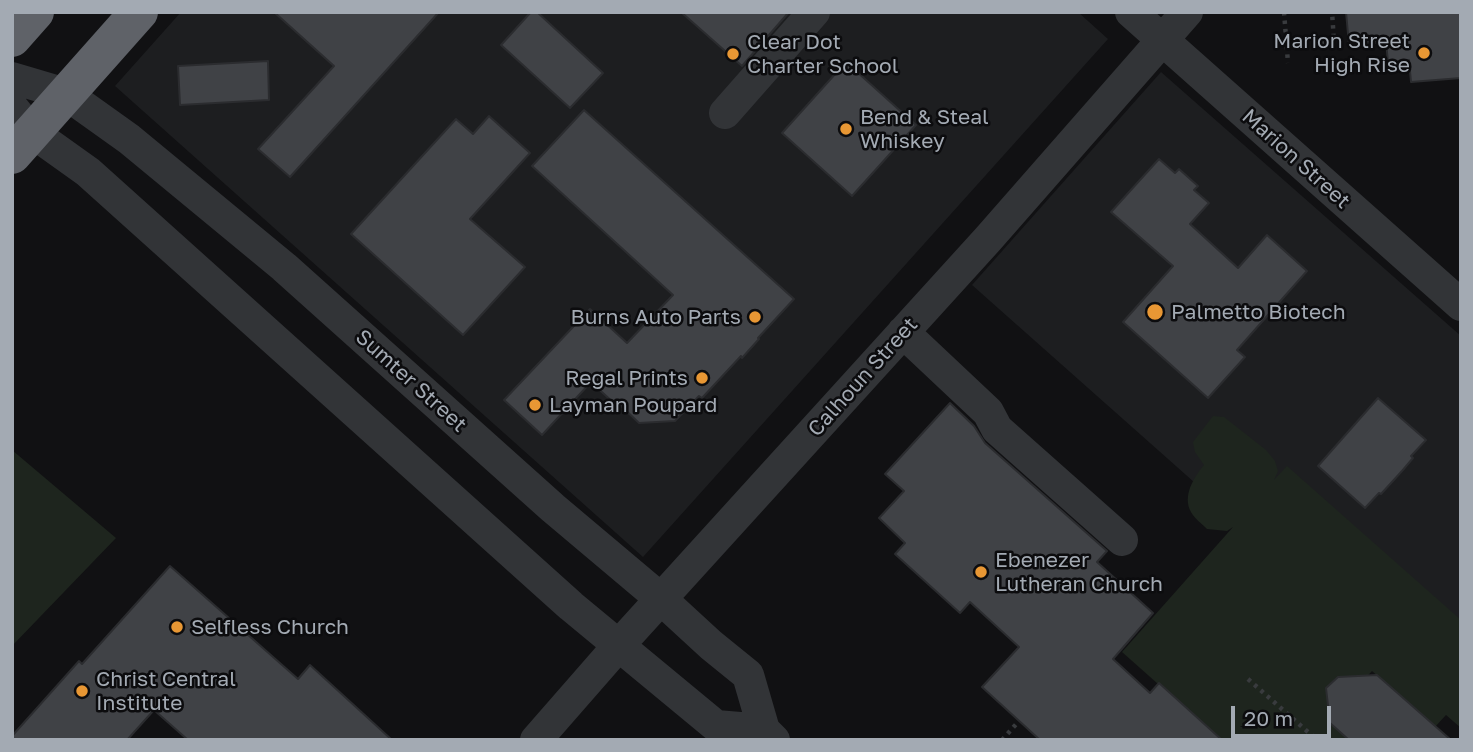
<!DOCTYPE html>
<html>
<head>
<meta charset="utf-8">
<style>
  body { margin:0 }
  #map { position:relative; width:1473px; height:752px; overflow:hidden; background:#111113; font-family:"Golos Text",sans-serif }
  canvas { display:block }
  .frame { position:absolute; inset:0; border:14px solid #a3aab3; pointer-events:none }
  .scale { position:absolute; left:1231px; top:706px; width:100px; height:32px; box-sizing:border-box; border:4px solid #a3aab3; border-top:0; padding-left:9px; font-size:21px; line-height:24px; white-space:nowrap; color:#a3aab3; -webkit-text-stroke:5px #0c0c0e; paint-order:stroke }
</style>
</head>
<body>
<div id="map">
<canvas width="1473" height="752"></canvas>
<div class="frame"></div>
<div class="scale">20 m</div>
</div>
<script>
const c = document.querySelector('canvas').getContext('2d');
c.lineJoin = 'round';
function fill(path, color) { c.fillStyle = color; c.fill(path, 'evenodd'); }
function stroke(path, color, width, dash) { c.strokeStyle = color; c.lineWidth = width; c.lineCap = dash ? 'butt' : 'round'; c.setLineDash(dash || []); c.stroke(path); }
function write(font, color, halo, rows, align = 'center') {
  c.font = font + ' "Golos Text",sans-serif'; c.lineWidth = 5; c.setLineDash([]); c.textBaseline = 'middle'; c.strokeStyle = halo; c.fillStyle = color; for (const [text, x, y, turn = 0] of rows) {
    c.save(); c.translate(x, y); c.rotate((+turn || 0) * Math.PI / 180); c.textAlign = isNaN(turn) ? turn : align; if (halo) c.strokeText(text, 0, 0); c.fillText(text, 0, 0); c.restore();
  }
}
fill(new Path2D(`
  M181,12h897l30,27 -465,518 -528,-471z
  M1161,72l300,264v289l-213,-95 -276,-245z`), '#1d1e20');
fill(new Path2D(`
  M1213,416l11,1 42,33 9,11 3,10 -4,9 13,-14 174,154v108l-15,-13 -11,12 -63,-56 -10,11 -7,-6 -17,1 -11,11 8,24 -8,9 22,19h-128l-99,-88 111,-125 -6,4 -20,-2c-5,-5 -13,-11 -16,-17 -9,-16 3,-35 13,-47l-9,-13 -2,-10z
  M12,450l104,88 -104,108z`), '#1e251e');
const building = new Path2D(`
  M274,12h165l-149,165 -32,-28 76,-83z
  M531,12h6l66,61 -33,35 -69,-63z
  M681,12h108l-47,54z
  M1346,12h115v66l-50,4 -2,-22 -21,2 -2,-20 -37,3z
  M268,61l1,39 -89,5 -2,-39z
  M846,62l70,63 -64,71 -70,-63z
  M584,110l210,189 -36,39 1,1 -17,19 -1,-2 -39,42 -3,-2 -24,25 -36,2 -21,-20 -2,2 -25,-23 -49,53 -38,-35 86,-91 37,34 46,-48 -141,-129z
  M489,116l41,37 -60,66 55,48 -62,68 -112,-101 105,-115 17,15z
  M1159,159l16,14 4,-4 19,17 -4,4 15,13 -19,21 48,44 29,-33 40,36 -70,79 8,7 -37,41 -85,-76 50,-56 -62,-54z
  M1378,398l48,42 -15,16 2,2 -11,13 -21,23 -2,-1 -14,15 -47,-42z
  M950,403l24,23 11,17 122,108 -10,11 56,51 -40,46 37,34 9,-10 63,57h-182l-58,-53 37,-40 -49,-45 -10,11 -65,-59 10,-11 -26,-25 25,-27 -19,-17z
  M170,566l128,113 12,-14 82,75h-204l-34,-30 -27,30h-115v-4l67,-75 3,3z
  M1377,675l74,65h-102l-19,-17 -4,-35 12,-11z`);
fill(building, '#404246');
stroke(building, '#2b2c2f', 2);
stroke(new Path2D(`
  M1284,12l4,51
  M1287,45l47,-4 -2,-29
  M1248,679l69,61
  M1002,740l17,-19`), '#393b3e', 4.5, [3.5, 5]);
stroke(new Path2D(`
  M1131,12l330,293
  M12,78l54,16 63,45 155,128 269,241 108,91 50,46 37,30 16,55 10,10
  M12,107l20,25 56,40 483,434 145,120 48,4
  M725,113l89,-101
  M903,332l85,80 9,17 125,111
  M536,740l83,-95 369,-406 199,-227`), '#323437', 32);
stroke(new Path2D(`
  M12,38l23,-26
  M12,155l127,-143`), '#5f6268', 38);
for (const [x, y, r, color] of [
  [1424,53,7,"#e89734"],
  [733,54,7,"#e89734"],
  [846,129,7,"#e89734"],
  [1155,312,9,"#e89734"],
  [755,317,7,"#e89734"],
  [702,378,7,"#e89734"],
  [535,405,7,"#e89734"],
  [981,572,7,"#e89734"],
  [177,627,7,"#e89734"],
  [82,691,7,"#e89734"]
]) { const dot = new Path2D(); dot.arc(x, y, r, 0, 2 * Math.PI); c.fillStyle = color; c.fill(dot); stroke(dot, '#0c0c0e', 2.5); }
write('21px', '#a3aab3', '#0c0c0e', [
  ["Marion Street",1410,41,"right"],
  ["High Rise",1410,65,"right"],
  ["Clear Dot",747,42],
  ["Charter School",747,66],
  ["Bend & Steal",860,117],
  ["Whiskey",860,141],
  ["Palmetto Biotech",1171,312],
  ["Burns Auto Parts",741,317,"right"],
  ["Regal Prints",688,378,"right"],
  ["Layman Poupard",549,405],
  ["Ebenezer",995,560],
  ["Lutheran Church",995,584],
  ["Selfless Church",191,627],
  ["Christ Central",96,679],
  ["Institute",96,703]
], 'left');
write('21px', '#a3aab3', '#0c0c0e', [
  ["Marion Street",1296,159,42],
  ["Calhoun Street",863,377,-48],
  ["Sumter Street",411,381,42]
]);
</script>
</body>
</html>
